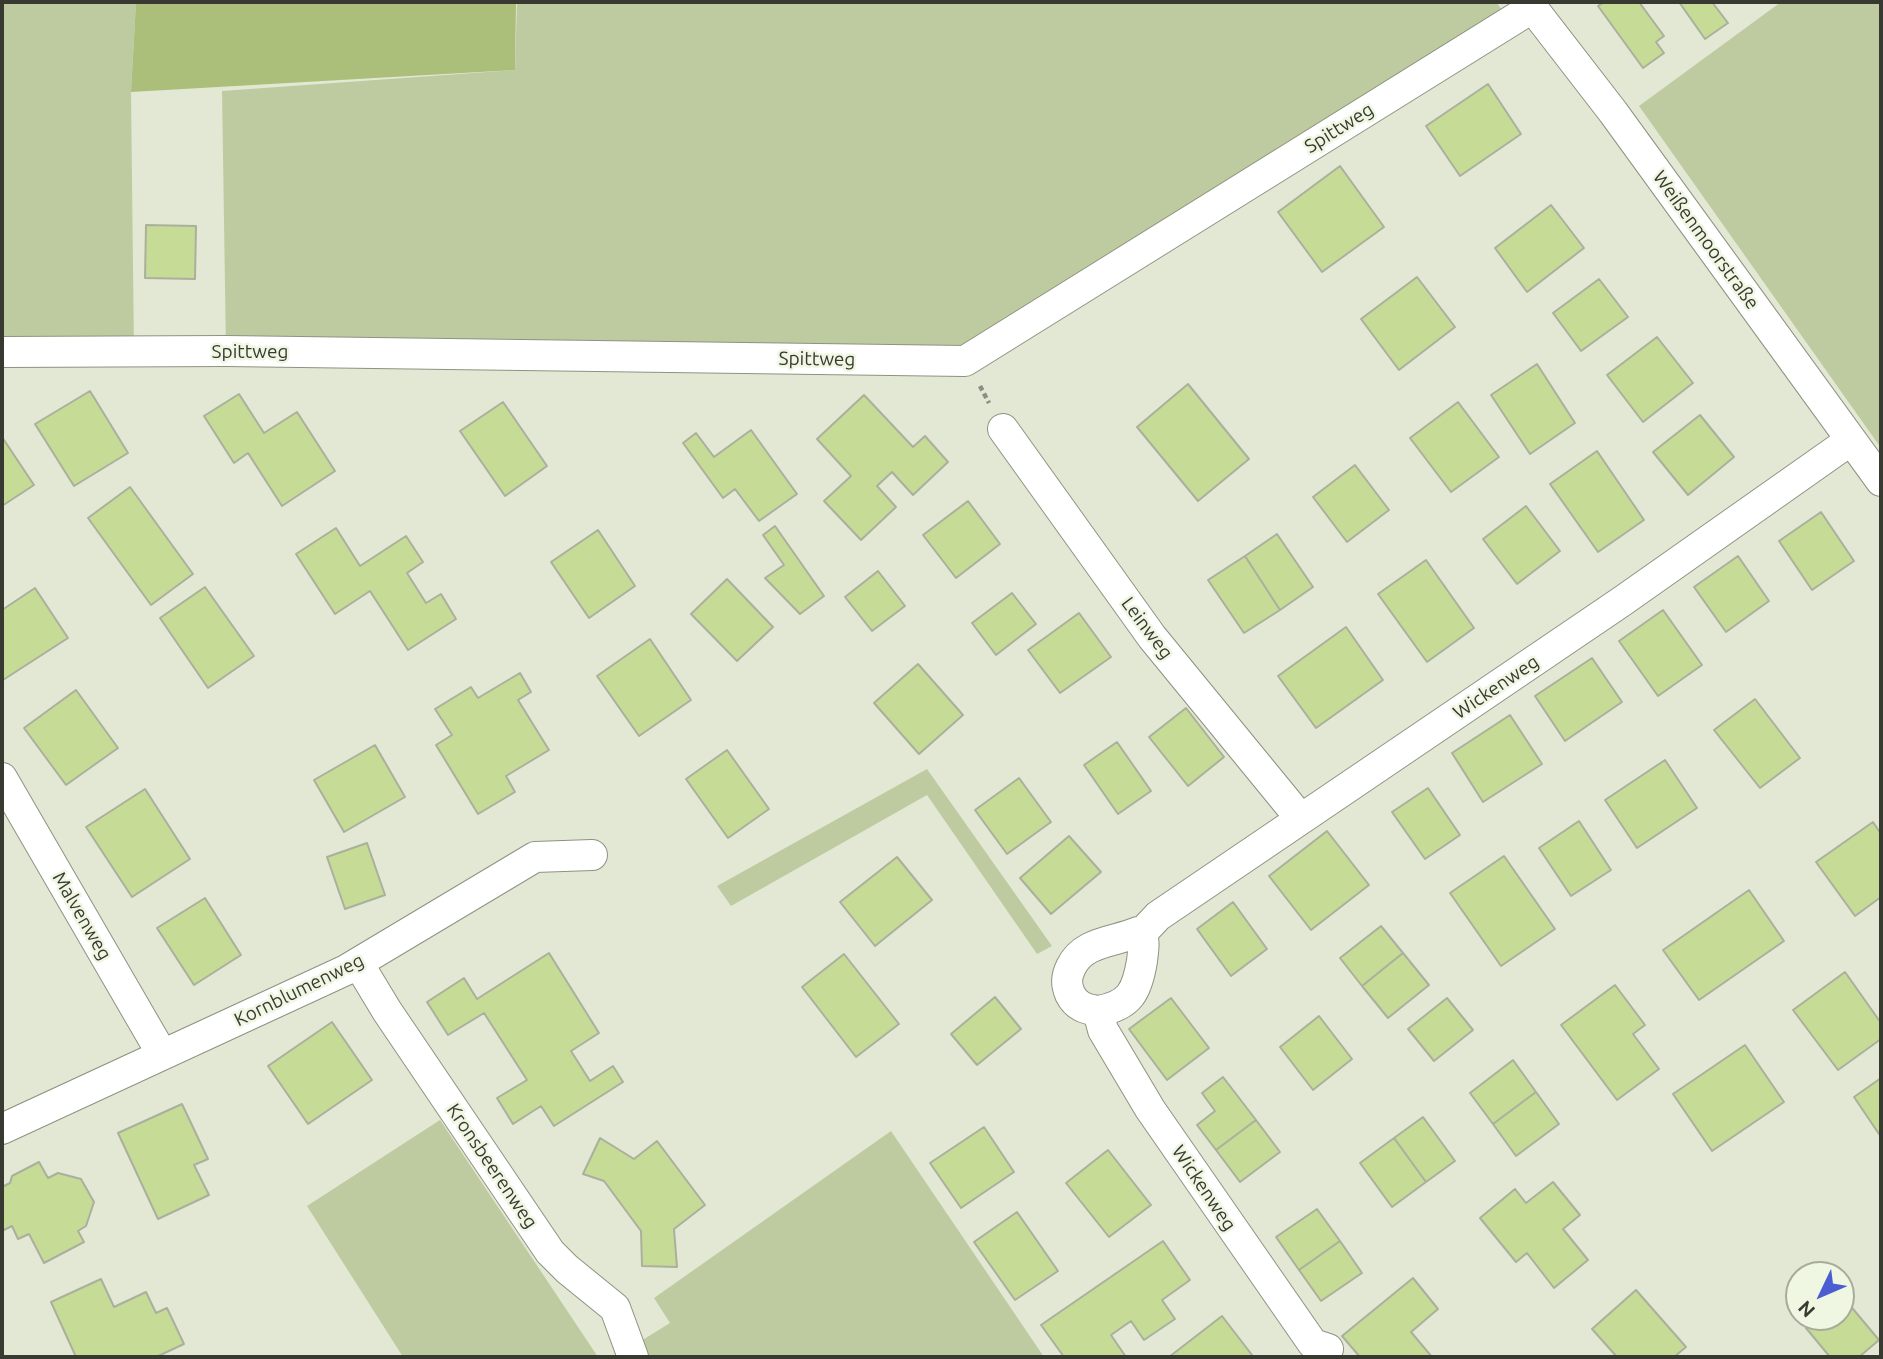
<!DOCTYPE html>
<html>
<head>
<meta charset="utf-8">
<style>
  body { margin:0 }
  #map { position:relative; width:1883px; height:1359px; overflow:hidden; background:#e2e8d4; font-family:Ubuntu,sans-serif }
  canvas { display:block }
  .frame { position:absolute; inset:0; border:4px solid #383a32; pointer-events:none }
  .north { position:absolute; left:1785px; top:1261px; width:70px; height:70px; box-sizing:border-box; background:#eff6e1; border:2px solid #a6ab9b; border-radius:50%; rotate:226deg; font-size:19px; font-weight:700; line-height:28px; text-align:center; color:#383a32 }
  .north::after { content:''; display:block; margin:auto; width:24px; height:32px; background:#4a5ed2; clip-path:polygon(50% 0,100% 100%,50% 72%,0 100%) }
</style>
</head>
<body>
<div id="map">
<canvas width="1883" height="1359"></canvas>
<div class="frame"></div>
<div class="north">N</div>
</div>
<script>
const c = document.querySelector('canvas').getContext('2d');
c.lineJoin = 'round';
function fill(path, color) { c.fillStyle = color; c.fill(path, 'evenodd'); }
function stroke(path, color, width, dash) { c.strokeStyle = color; c.lineWidth = width; c.lineCap = dash ? 'butt' : 'round'; c.setLineDash(dash || []); c.stroke(path); }
function write(font, color, halo, rows, align = 'center') {
  c.font = font + ' Ubuntu,sans-serif'; c.lineWidth = 5; c.setLineDash([]); c.textBaseline = 'middle'; c.strokeStyle = halo; c.fillStyle = color; for (const [text, x, y, turn = 0] of rows) {
    c.save(); c.translate(x, y); c.rotate((+turn || 0) * Math.PI / 180); c.textAlign = isNaN(turn) ? turn : align; if (halo) c.strokeText(text, 0, 0); c.fillText(text, 0, 0); c.restore();
  }
}
fill(new Path2D(`
  M2,2h134l-5,90 3,260h-132z
  M517,2h979l6,8 -541,346 -735,-5 -4,-260 293,-21z
  M1781,2h100v446l-242,-342z
  M927,769l125,177 -15,8 -110,-159 -196,111 -14,-20z
  M440,1120l158,237h-195l-96,-151z
  M891,1131l153,226h-429l55,-34 -16,-25z`), '#becba0');
fill(new Path2D(`
  M136,2h380l-1,68 -384,22z`), '#abbf7b');
const building = new Path2D(`
  M1604,2h35l25,34 -8,6 8,11 -21,15 -45,-62z
  M1679,2h33l16,21 -23,16z
  M1488,84l33,50 -61,42 -34,-50z
  M1340,166l44,61 -62,45 -44,-60z
  M1551,205l33,43 -57,44 -32,-44z
  M146,225l50,1 -1,53 -50,-1z
  M1417,277l38,50 -56,43 -38,-51z
  M1599,279l29,38 -47,34 -28,-38z
  M1657,337l36,46 -50,39 -36,-47z
  M1537,364l38,59 -45,31 -39,-59z
  M1188,384l61,75 -51,42 -61,-74z
  M90,391l38,62 -54,33 -39,-62z
  M239,394l25,39 33,-21 38,59 -53,35 -34,-53 -14,10 -30,-47z
  M864,395l49,52 12,-11 23,26 -35,33 -21,-23 -15,14 19,21 -35,33 -37,-39 27,-25 -34,-37z
  M503,402l44,64 -42,30 -45,-65z
  M1458,402l41,55 -48,35 -41,-54z
  M1700,415l34,42 -46,38 -35,-43z
  M751,430l46,64 -38,27 -24,-32 -12,9 -40,-55 13,-10 18,24z
  M2,437l32,48 -32,21z
  M1597,451l47,69 -46,32 -48,-68z
  M1355,465l34,45 -42,32 -34,-45z
  M130,487l63,87 -42,31 -63,-87z
  M968,501l32,43 -44,34 -33,-43z
  M1526,506l34,45 -43,33 -34,-45z
  M1821,512l33,49 -42,29 -33,-49z
  M775,526l49,70 -24,18 -35,-36 19,-13 -21,-30z
  M336,528l24,38 46,-30 17,26 -16,11 19,30 15,-9 15,25 -48,31 -38,-59 -35,23 -39,-60z
  M598,530l37,56 -46,32 -38,-56z
  M1277,534l36,53 -33,23 -35,-54z
  M1245,556l35,54 -36,23 -36,-53z
  M1738,556l31,45 -43,31 -32,-45z
  M1426,560l48,68 -47,34 -49,-68z
  M878,571l27,35 -33,25 -27,-34z
  M727,579l46,48 -36,34 -46,-47z
  M205,587l49,69 -46,32 -48,-70z
  M35,588l33,50 -65,42 -1,-70z
  M1012,593l24,31 -40,31 -24,-32z
  M1663,610l39,55 -44,31 -39,-55z
  M1079,613l32,44 -51,36 -32,-43z
  M1346,627l37,53 -67,48 -38,-52z
  M650,639l41,61 -52,36 -42,-60z
  M1592,658l30,44 -57,39 -30,-45z
  M918,664l45,51 -44,39 -45,-51z
  M520,673l11,19 -13,8 31,50 -43,26 9,16 -37,22 -42,-69 16,-10 -17,-26 36,-22 7,11z
  M76,690l42,58 -52,37 -42,-57z
  M1755,699l45,59 -40,30 -46,-58z
  M1186,708l38,49 -36,29 -39,-49z
  M1510,715l32,49 -59,38 -31,-49z
  M1117,742l34,49 -33,23 -34,-49z
  M375,745l30,52 -61,35 -30,-52z
  M727,750l42,59 -41,29 -42,-59z
  M1665,760l32,48 -60,40 -32,-48z
  M1019,778l32,44 -44,32 -32,-44z
  M1428,788l32,47 -35,24 -33,-47z
  M145,789l45,70 -58,38 -46,-70z
  M1579,821l32,49 -40,26 -32,-48z
  M1873,822l8,12v63l-26,19 -39,-54z
  M1327,831l42,54 -58,45 -42,-54z
  M1069,836l32,36 -50,42 -31,-36z
  M367,843l18,52 -40,14 -18,-52z
  M1504,856l51,73 -54,37 -51,-73z
  M897,857l35,43 -57,46 -35,-44z
  M1749,890l35,51 -85,59 -36,-50z
  M205,898l36,57 -47,30 -37,-57z
  M1233,902l34,47 -36,27 -34,-47z
  M1381,926l22,27 -41,33 -22,-28z
  M549,953l50,80 -28,18 19,30 23,-15 10,16 -69,44 -13,-20 -28,18 -16,-26 30,-18 -43,-67 -36,22 -21,-33 37,-24 13,21z
  M1403,953l26,32 -41,33 -26,-32z
  M844,954l55,70 -43,33 -54,-70z
  M1845,972l36,51v16l-43,31 -45,-60z
  M1615,985l30,40 -12,9 26,35 -42,31 -56,-75z
  M995,997l26,32 -44,36 -26,-31z
  M1171,998l38,50 -42,32 -38,-51z
  M1447,998l26,32 -39,31 -26,-32z
  M1319,1016l33,43 -39,31 -33,-43z
  M332,1022l40,58 -64,44 -40,-58z
  M1745,1045l39,57 -72,49 -39,-57z
  M1513,1060l23,32 -43,32 -23,-31z
  M1223,1077l33,43 -40,30 -19,-25 18,-14 -13,-18z
  M1881,1078v59l-27,-40z
  M1536,1092l23,32 -43,32 -23,-32z
  M182,1104l26,55 -14,6 15,30 -51,24 -40,-86z
  M1423,1117l32,44 -29,21 -32,-44z
  M1256,1120l24,32 -40,30 -24,-32z
  M984,1127l30,45 -53,36 -31,-45z
  M600,1138l34,21 23,-18 48,64 -31,24 3,38 -35,-1 -1,-35 -37,-50 -21,-7z
  M1394,1138l32,44 -34,25 -32,-44z
  M1108,1150l43,55 -42,32 -43,-54z
  M39,1162l9,16 10,-5 23,6 13,23 -8,24 -8,5 6,11 -40,21 -15,-29 -11,5 -6,-13 -10,5v-44l8,-4 2,-7z
  M1553,1182l27,33 -17,14 25,31 -34,28 -27,-35 -11,9 -36,-44 35,-29 11,14z
  M1317,1209l23,32 -41,29 -23,-33z
  M1017,1212l41,59 -43,29 -41,-58z
  M1163,1241l27,39 -28,20 13,19 -31,21 -13,-19 -20,14 15,22h-62l-23,-32z
  M1340,1241l22,32 -41,28 -22,-31z
  M1413,1278l25,31 -27,23 21,25h-72l-18,-21z
  M101,1279l13,28 32,-15 10,21 11,-5 17,36 -28,13h-80l-25,-55z
  M1636,1290l50,57 -12,10h-57l-25,-28z
  M1843,1297l36,43 -20,17h-29l-24,-29 14,-11h21v-18z
  M1222,1316l30,39 -3,2h-80z`);
fill(building, '#c6db95');
stroke(building, '#aab09d', 2);
const minor = new Path2D(`
  M1528,2l85,110 268,369
  M2,352l224,-1 739,10 567,-353
  M1003,429l149,208 149,182
  M2,778l160,276
  M1142,933c3,10 1,18 0,28 -5,30 -12,45 -44,50l5,19 47,79 163,235 15,5
  M358,963l29,48 163,241 17,17 48,39 18,49
  M1098,1011c-13,-2 -22,-5 -28,-17 -4,-10 -4,-17 1,-27 12,-26 44,-25 67,-35l4,1 16,-17 463,-314 230,-162
  M2,1129l344,-159 189,-113 57,-2`);
stroke(minor, '#8d9380', 32);
stroke(new Path2D(`
  M980,386l9,17`), '#8b8f81', 4.5, [5, 3.5]);
stroke(minor, '#fff', 30);
write('19px', '#383a32', '#eff6e1', [
  ["Spittweg",1339,128,-32],
  ["Weißenmoorstraße",1706,240,54],
  ["Spittweg",250,352],
  ["Spittweg",817,359,1],
  ["Leinweg",1147,628,53],
  ["Wickenweg",1496,687,-34],
  ["Malvenweg",82,916,60],
  ["Kornblumenweg",299,990,-26],
  ["Kronsbeerenweg",492,1166,56],
  ["Wickenweg",1204,1188,56]
]);
</script>
</body>
</html>
